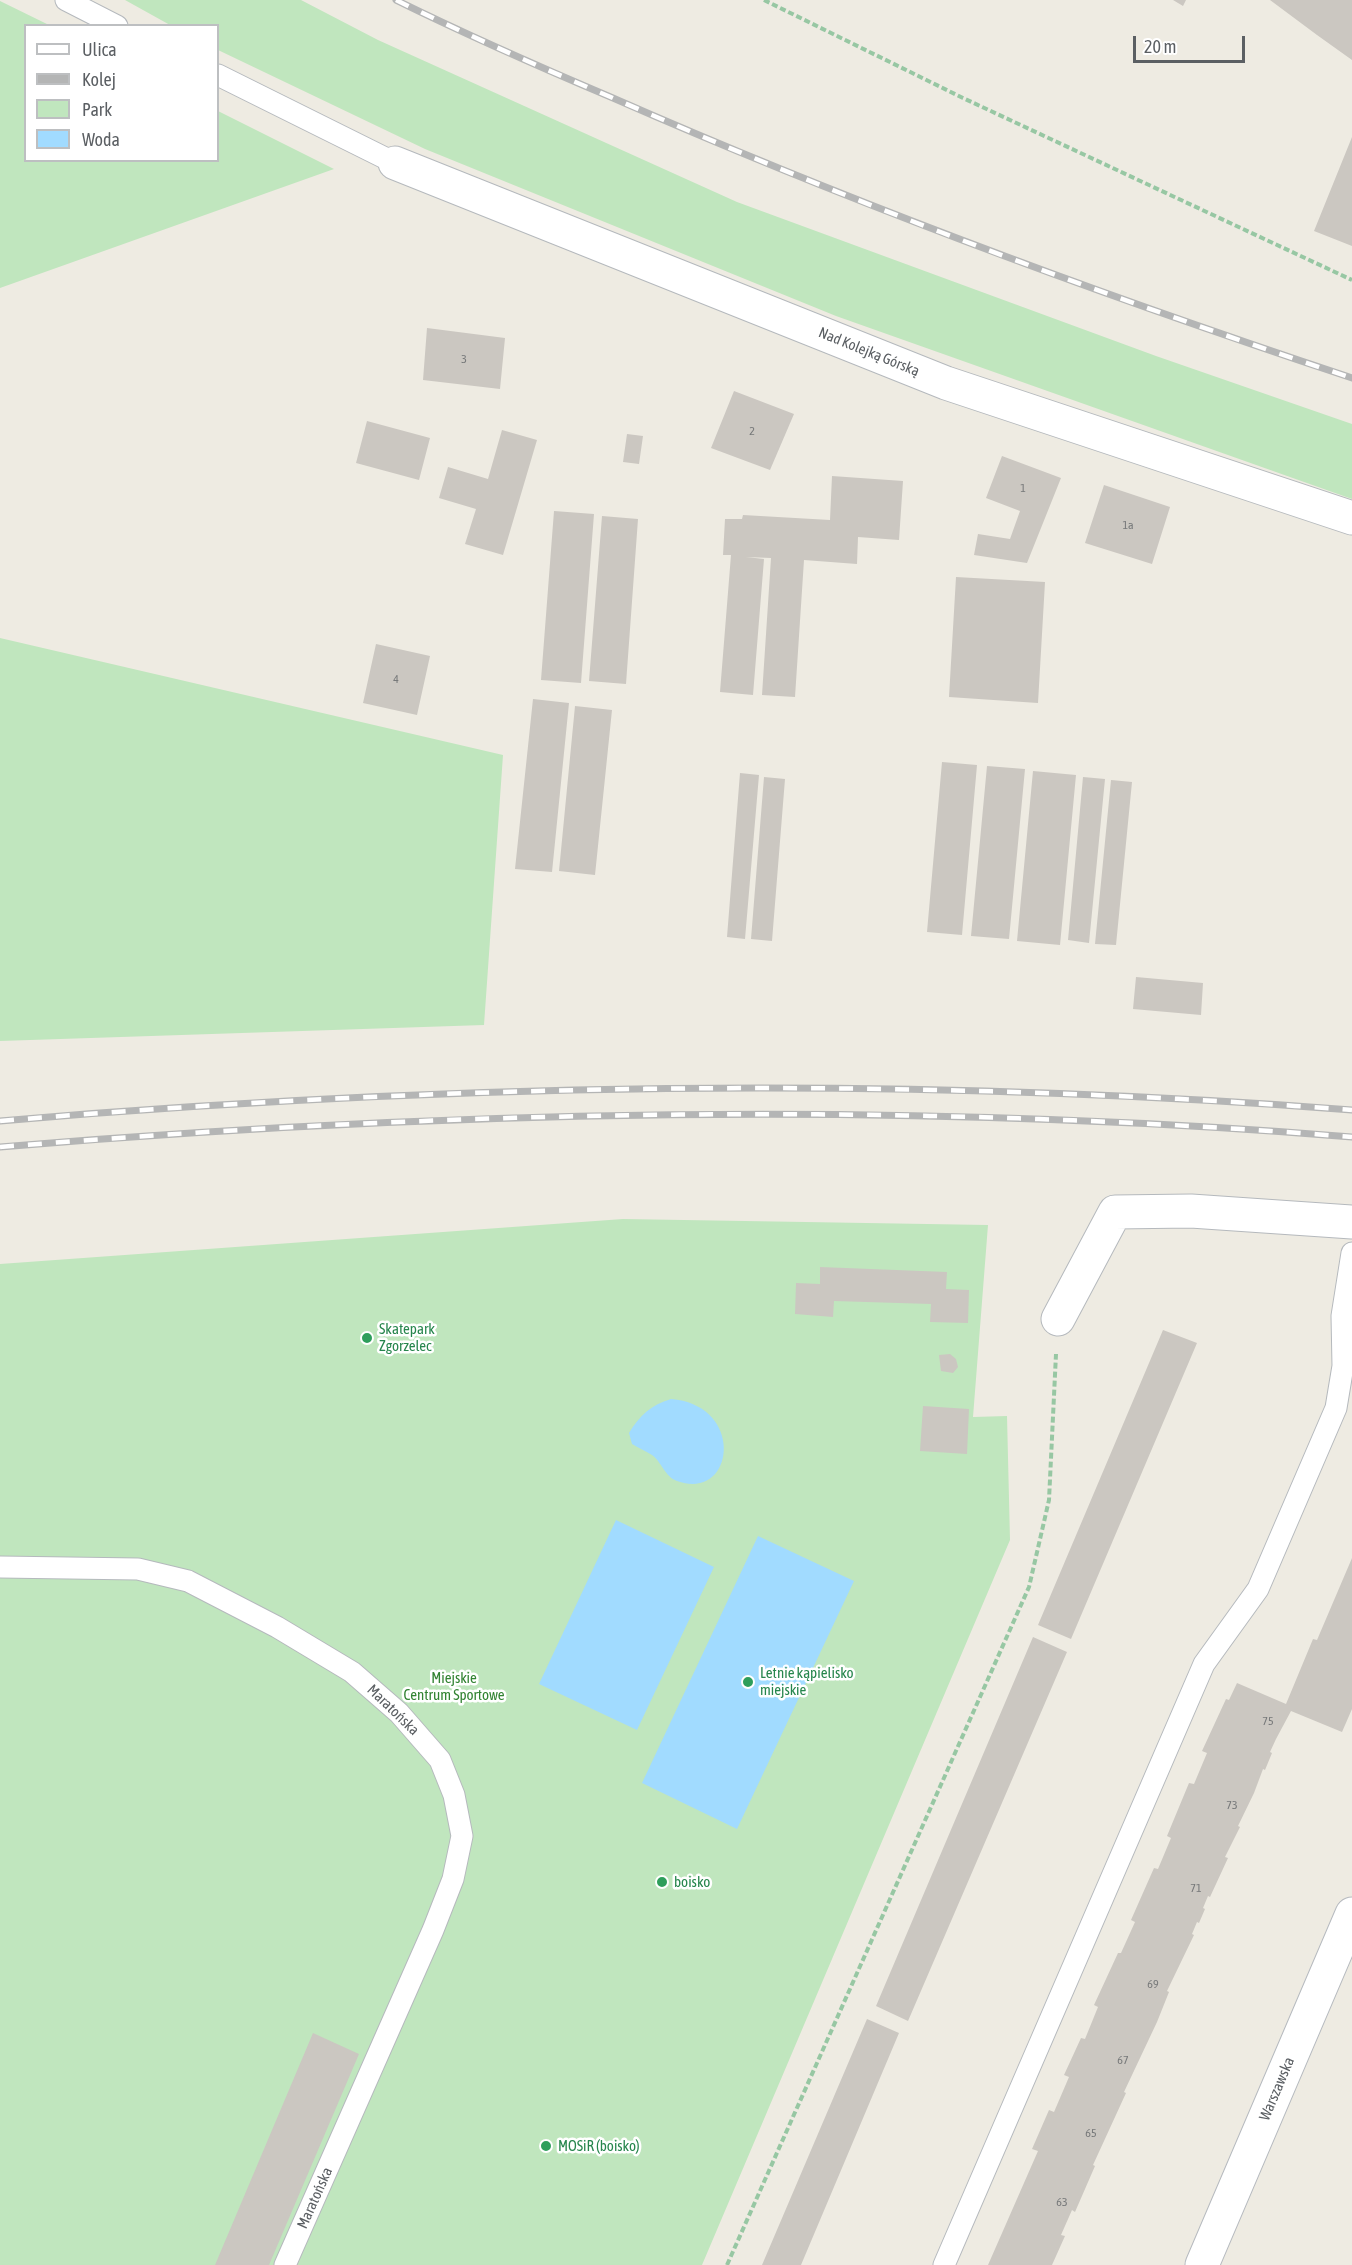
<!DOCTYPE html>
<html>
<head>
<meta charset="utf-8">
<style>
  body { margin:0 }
  #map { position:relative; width:1352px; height:2265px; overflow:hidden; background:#eeebe2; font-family:"Asap Condensed",sans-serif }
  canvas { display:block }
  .legend { position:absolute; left:24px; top:24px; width:195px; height:138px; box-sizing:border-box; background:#fff; border:2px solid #bdbfc1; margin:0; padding:8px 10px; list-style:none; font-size:18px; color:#5b5f63 }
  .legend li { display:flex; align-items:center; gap:12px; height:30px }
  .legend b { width:30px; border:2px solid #bdbfc1 }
  .scale { position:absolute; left:1133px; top:36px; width:112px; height:27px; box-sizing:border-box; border:3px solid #5b5f63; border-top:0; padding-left:8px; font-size:18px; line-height:21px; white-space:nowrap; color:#5b5f63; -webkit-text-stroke:4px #fff; paint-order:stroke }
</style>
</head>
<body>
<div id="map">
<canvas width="1352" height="2265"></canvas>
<ul class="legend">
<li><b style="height:8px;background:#fff"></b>Ulica</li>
<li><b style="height:8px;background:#b4b5b5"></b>Kolej</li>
<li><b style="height:16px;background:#c0e6be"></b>Park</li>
<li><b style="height:16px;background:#a1dbff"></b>Woda</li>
</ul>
<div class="scale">20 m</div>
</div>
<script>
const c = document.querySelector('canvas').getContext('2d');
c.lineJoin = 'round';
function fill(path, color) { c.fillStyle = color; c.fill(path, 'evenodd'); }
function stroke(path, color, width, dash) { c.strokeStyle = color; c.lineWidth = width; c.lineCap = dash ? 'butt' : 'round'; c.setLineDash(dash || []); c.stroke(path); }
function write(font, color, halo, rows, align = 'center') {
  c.font = font + ' "Asap Condensed",sans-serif'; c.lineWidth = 5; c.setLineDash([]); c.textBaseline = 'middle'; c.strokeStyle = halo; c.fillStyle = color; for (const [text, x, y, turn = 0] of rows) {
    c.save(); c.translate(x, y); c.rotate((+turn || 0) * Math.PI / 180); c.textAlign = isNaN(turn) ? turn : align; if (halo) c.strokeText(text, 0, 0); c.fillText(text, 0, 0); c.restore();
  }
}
fill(new Path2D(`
  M125,0h176l77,40 359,162 419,154 196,68v75l-516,-183 -411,-167 -207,-99v-24l-48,-1z
  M0,1l49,24 -23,1v134h192v-49l116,58 -334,119z
  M0,638l503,117 -19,270 -484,16z
  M623,1219l365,6 -15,192 34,-1 3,124 -308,725h-702v-1001z`), '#c0e6be');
fill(new Path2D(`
  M671,1399c75,6 64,103 6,82 -12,-4 -16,-20 -25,-26 -6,-4 -14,-7 -20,-11l-3,-11c11,-18 22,-28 42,-34z
  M616,1520l98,47 -77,163 -98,-46z
  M758,1536l96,45 -117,248 -95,-46z`), '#a1dbff');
fill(new Path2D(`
  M1173,0h13l-3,6z
  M1270,0h82v60l-35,-25z
  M1352,137v109l-38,-15z
  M427,328l78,10 -5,51 -77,-9z
  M734,391l60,23 -24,56 -59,-22z
  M367,421l63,17 -11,42 -63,-17z
  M502,430l35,10 -34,115 -38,-11 11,-35 -37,-11 9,-31 40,12z
  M627,434l16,2 -4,28 -16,-2z
  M1002,456l59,22 -34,85 -53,-8 4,-21 32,5 10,-28 -34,-13z
  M832,476l71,5 -4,59 -41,-3 -1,27 -53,-4 -9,137 -33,-2 9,-137 -25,-1 18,2 -11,136 -33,-3 11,-137h-8l2,-36h17l1,-4 87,5z
  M1104,485l66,22 -18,57 -67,-21z
  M554,511l40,3 -13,169 -40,-3z
  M602,516l36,3 -12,165 -37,-3z
  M956,577l89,5 -7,121 -89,-6z
  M376,644l54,12 -13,59 -54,-12z
  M533,699l36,4 -17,169 -37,-3z
  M575,706l37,4 -17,165 -36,-4z
  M942,762l35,3 -15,170 -35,-3z
  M987,766l38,3 -16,170 -38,-3z
  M1033,771l43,4 -16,170 -43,-4z
  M740,773l19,2 -14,164 -18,-2z
  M764,777l21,2 -13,162 -21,-2z
  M1083,777l22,2 -16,164 -21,-3z
  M1111,780l21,2 -16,163 -21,-1z
  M1136,977l67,6 -2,32 -68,-6z
  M820,1267l127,5 -1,17 23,1 -1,33 -38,-1 1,-18 -97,-3 -1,16 -38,-3 1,-31 24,1z
  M1163,1330l34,13 -126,296 -33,-14z
  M950,1354l6,5 2,8 -5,6 -12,-2 -2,-16z
  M923,1406l46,3 -2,45 -47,-3z
  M1352,1558v151l-10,23 -51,-21 -15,28 -6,13 2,1 -7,17 -2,-1 -9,24 -16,33 2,1 -15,30 3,1 -18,39 -2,-1 -5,12 2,1 -6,14 -2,-1 -5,12 2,1 -27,56 2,1 -12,30 -33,70 2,1 -33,72 2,1 -20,46 -3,-2 -11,25 4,1 -13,29h-64l50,-114 -6,-2 17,-39 5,2 15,-35 -5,-2 17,-37 4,1 13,-32 -4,-2 24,-52h3l14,-31 -4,-2 23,-52 4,1 13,-31 -4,-2 22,-53 5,1 13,-31 -5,-2 24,-52 3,1 8,-17 49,21 27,-65 4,1z
  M1033,1637l34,15 -159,369 -32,-15z
  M867,2019l32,14 -98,232h-39z
  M313,2033l46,21 -90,211h-54z`), '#cbc7c1');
const lane = new Path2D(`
  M66,0l51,26
  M218,75l177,88
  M0,1567l138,2 50,12 89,46 75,45 47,41 41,47 14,35 8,41 -9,43 -20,51 -148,335
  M944,2265l260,-601 54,-75 78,-181 7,-42 -1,-50 10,-63`);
const street = new Path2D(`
  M395,163l551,220 406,135
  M1058,1319l57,-107 76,-1 161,11`);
const secondary = new Path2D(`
  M1202,2265l150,-351`);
stroke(lane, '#b5b9bd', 23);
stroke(street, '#b5b9bd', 35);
stroke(secondary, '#b6babf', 35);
stroke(new Path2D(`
  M764,0l199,98 389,182
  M727,2265l302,-678 20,-87 7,-146`), '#97c7a3', 4, [6, 3]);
stroke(lane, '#fff', 21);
stroke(street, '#fff', 33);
stroke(secondary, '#fff', 33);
const rail = new Path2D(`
  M396,0c71,35 144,67 217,98 241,106 489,197 739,280
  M0,1121c450,-38 902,-45 1352,-11
  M0,1147c449,-37 902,-46 1352,-10`);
stroke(rail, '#b4b5b5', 7);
stroke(rail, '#fff', 4.5, [14]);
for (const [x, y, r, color] of [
  [367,1338,6,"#2e9e5b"],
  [748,1682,6,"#2e9e5b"],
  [662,1882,6,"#2e9e5b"],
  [546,2146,6,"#2e9e5b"]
]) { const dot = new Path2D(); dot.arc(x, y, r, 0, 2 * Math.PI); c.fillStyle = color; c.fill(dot); stroke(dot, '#fff', 2); }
write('12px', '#77797a', null, [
  ["3",464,359],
  ["2",752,431],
  ["1",1023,488],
  ["1a",1128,525],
  ["4",396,679],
  ["75",1268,1721],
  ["73",1232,1805],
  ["71",1196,1888],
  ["69",1153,1984],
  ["67",1123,2060],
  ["65",1091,2133],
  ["63",1062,2202]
]);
write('15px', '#5b5f63', '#fff', [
  ["Nad Kolejką Górską",869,352,22],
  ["Maratońska",393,1710,44],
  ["Warszawska",1277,2089,-67],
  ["Maratońska",315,2198,-66]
]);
write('15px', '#27864d', '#fff', [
  ["Skatepark",379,1329],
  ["Zgorzelec",379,1346],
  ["Letnie kąpielisko",760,1673],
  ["miejskie",760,1690],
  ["boisko",674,1882],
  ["MOSiR (boisko)",558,2146]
], 'left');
write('15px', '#328332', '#fff', [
  ["Miejskie",454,1678],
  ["Centrum Sportowe",454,1695]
]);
</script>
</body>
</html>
